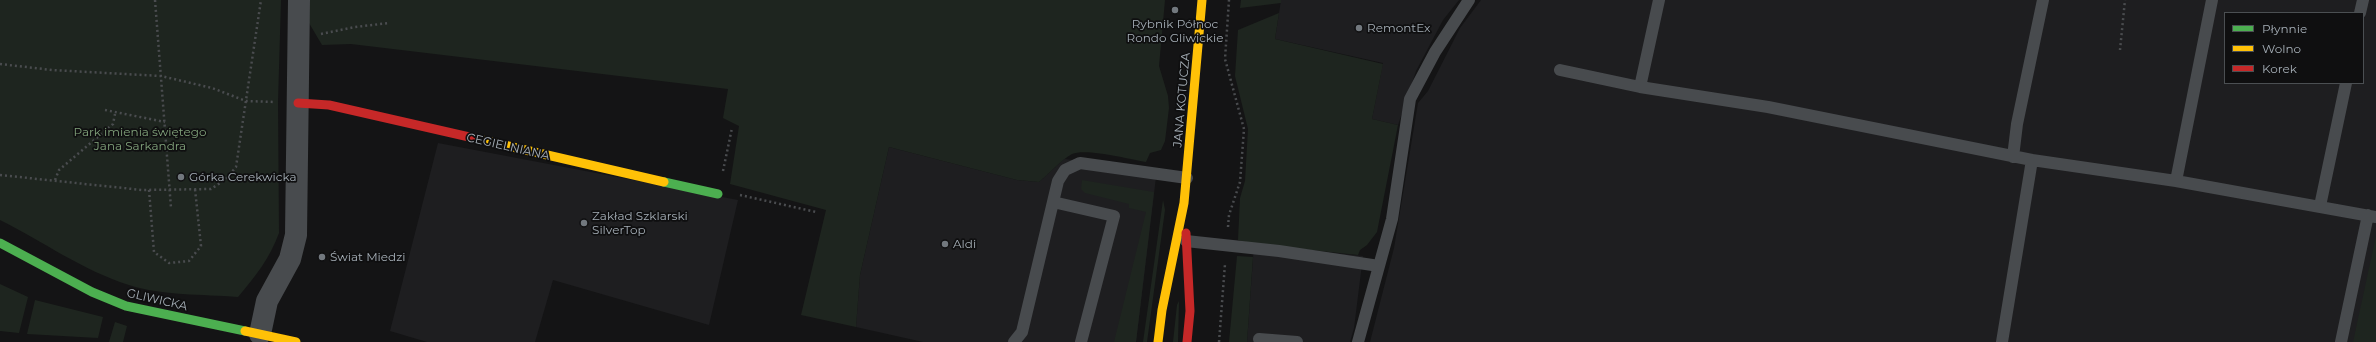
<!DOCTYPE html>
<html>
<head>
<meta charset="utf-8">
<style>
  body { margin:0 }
  #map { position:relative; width:2376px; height:342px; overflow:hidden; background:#141415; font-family:Montserrat,sans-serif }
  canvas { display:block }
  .legend { position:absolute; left:2224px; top:12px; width:140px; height:72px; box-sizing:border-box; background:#0f0f10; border:1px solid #4b4f52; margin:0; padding:5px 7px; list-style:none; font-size:12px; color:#a5aeb6 }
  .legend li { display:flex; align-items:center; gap:8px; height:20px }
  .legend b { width:20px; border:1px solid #4b4f52 }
</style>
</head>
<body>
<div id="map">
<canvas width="2376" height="342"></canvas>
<ul class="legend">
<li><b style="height:5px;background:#4caf50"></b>Płynnie</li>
<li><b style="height:5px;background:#ffc107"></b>Wolno</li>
<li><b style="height:5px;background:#c62828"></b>Korek</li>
</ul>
</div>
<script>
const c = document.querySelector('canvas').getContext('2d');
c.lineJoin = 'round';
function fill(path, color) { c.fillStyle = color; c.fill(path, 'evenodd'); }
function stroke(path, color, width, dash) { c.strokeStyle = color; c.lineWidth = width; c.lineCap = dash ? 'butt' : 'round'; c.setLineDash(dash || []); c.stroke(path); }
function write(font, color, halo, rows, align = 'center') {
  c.font = font + ' Montserrat,sans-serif'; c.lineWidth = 3.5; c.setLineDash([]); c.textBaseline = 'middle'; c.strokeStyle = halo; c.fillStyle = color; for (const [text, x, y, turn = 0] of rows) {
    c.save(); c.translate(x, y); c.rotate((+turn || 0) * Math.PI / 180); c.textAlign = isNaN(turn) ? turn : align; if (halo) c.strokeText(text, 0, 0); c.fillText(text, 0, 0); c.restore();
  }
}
fill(new Path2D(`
  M1281,0h178l-16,20 -27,51 -18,54 -26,-6 11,-56 -108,-24z
  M1481,0h895v342h-1006l24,-94 24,-145 10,-12 32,-63zM2225,13h138v70h-138z
  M438,143l300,57 -29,125 -156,-45 -18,62h-108l-37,-11z
  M889,147l128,33 22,2 25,-23 93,10 -21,173h-213l-67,-15 4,-52z
  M1254,244l109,12 -9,72 -4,14h-103z`), '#1e1e20');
fill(new Path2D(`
  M0,0h281l-3,102 1,131c-9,25 -24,44 -41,64 -36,-3 -75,-1 -109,-12 -45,-14 -87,-44 -129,-65z
  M310,0h855l-6,66 9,30 1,12 -4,33 -4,9 -11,3 -4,9c-17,-3 -60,-14 -74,-8 -12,7 -22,19 -33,28l-22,-2 -128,-33 -29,128 -4,52 -55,-12 25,-105 -96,-26 9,-58 -16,-8 5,-29 -377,-45 -29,1 -13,-22z
  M1241,0h40v3l-41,5z
  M1279,13l-4,26 108,25 -11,55 26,6 -21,107 -10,13 -7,5 -2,5 -104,-11 -16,-4 2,-42 5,-17 3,-52 -13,-53 3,-46z
  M1082,180l72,12 -18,150h-22l32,-130 -17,-4v-4l-44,-11 -4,-4z
  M1163,200l2,10 -18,132h-4z
  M2376,236v106h-23z
  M1237,256l16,1 -6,85h-18z
  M0,284l28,13 -9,36 -19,-2z
  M35,300l68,17 -5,21 -71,-4z
  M1179,301l-1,41h-5l4,-37z
  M115,322l12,4 -4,16h-14z`), '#1e251f');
stroke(new Path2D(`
  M155,0l16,208
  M321,34l34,-7 34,-4
  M2120,50l5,-50
  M0,64l52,6 109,6 51,12 34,13 29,1
  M105,110l60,12
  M723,171l9,-43
  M0,175l142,15 69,-1 15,-10 10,-12 25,-167
  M55,180l4,-10 54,-46 2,-10
  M149,190l5,62 15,11 20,-2 12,-15 -6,-57
  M740,195l76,17
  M1228,227l1,-12 11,-33 4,-53 -19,-70 4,-59
  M1219,342l6,-78`), '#4a4c4f', 2.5, [2, 3]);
stroke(new Path2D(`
  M1659,0l-19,87 128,20 264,53
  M2360,13l3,-13
  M1560,70l80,17
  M2013,157l4,-33 26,-124
  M2176,181l36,-181
  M1053,202l61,14 -33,126
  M2320,206l26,-123
  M1186,241l93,10 100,15
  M1259,339l38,3
  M1014,342l8,-10 36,-151 7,-11 15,-7 107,15
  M1358,342l34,-123 18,-120 25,-47 34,-52
  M2002,342l30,-182 144,21 200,36
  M2341,342l27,-127`), '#484b4e', 12);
stroke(new Path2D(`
  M260,334l7,-33 23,-42 6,-24 3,-235`), '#484b4e', 22);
stroke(new Path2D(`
  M664,182l54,12
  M0,243l92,49 34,14 119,25`), '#4caf50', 9);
stroke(new Path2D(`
  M478,139l186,43
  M245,331l51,11
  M1158,342l4,-32 22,-107 18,-203`), '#ffc107', 9);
stroke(new Path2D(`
  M298,103l31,2 149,34
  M1186,233l4,78 -3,31`), '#c62828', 9);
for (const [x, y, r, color] of [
  [1175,10,4,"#72787e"],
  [1359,28,4,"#72787e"],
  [181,177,4,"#72787e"],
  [584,223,4,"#72787e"],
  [945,244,4,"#72787e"],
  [322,257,4,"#72787e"]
]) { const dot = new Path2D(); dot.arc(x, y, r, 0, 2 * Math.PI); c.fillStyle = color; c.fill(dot); stroke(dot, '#0f0f10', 1.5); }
write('12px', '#a5aeb6', '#0f0f10', [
  ["Rybnik Północ",1175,24,"center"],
  ["Rondo Gliwickie",1175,38,"center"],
  ["RemontEx",1367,28],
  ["Górka Cerekwicka",189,177],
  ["Zakład Szklarski",592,216],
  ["SilverTop",592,230],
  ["Aldi",953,244],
  ["Świat Miedzi",330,257]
], 'left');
write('12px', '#a5aeb6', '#0f0f10', [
  ["JANA KOTUCZA",1182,100,-85],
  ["CEGIELNIANA",508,147,13],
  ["GLIWICKA",157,300,13]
]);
write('12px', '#81a27b', '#0f0f10', [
  ["Park imienia świętego",140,132],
  ["Jana Sarkandra",140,146]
]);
</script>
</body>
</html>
